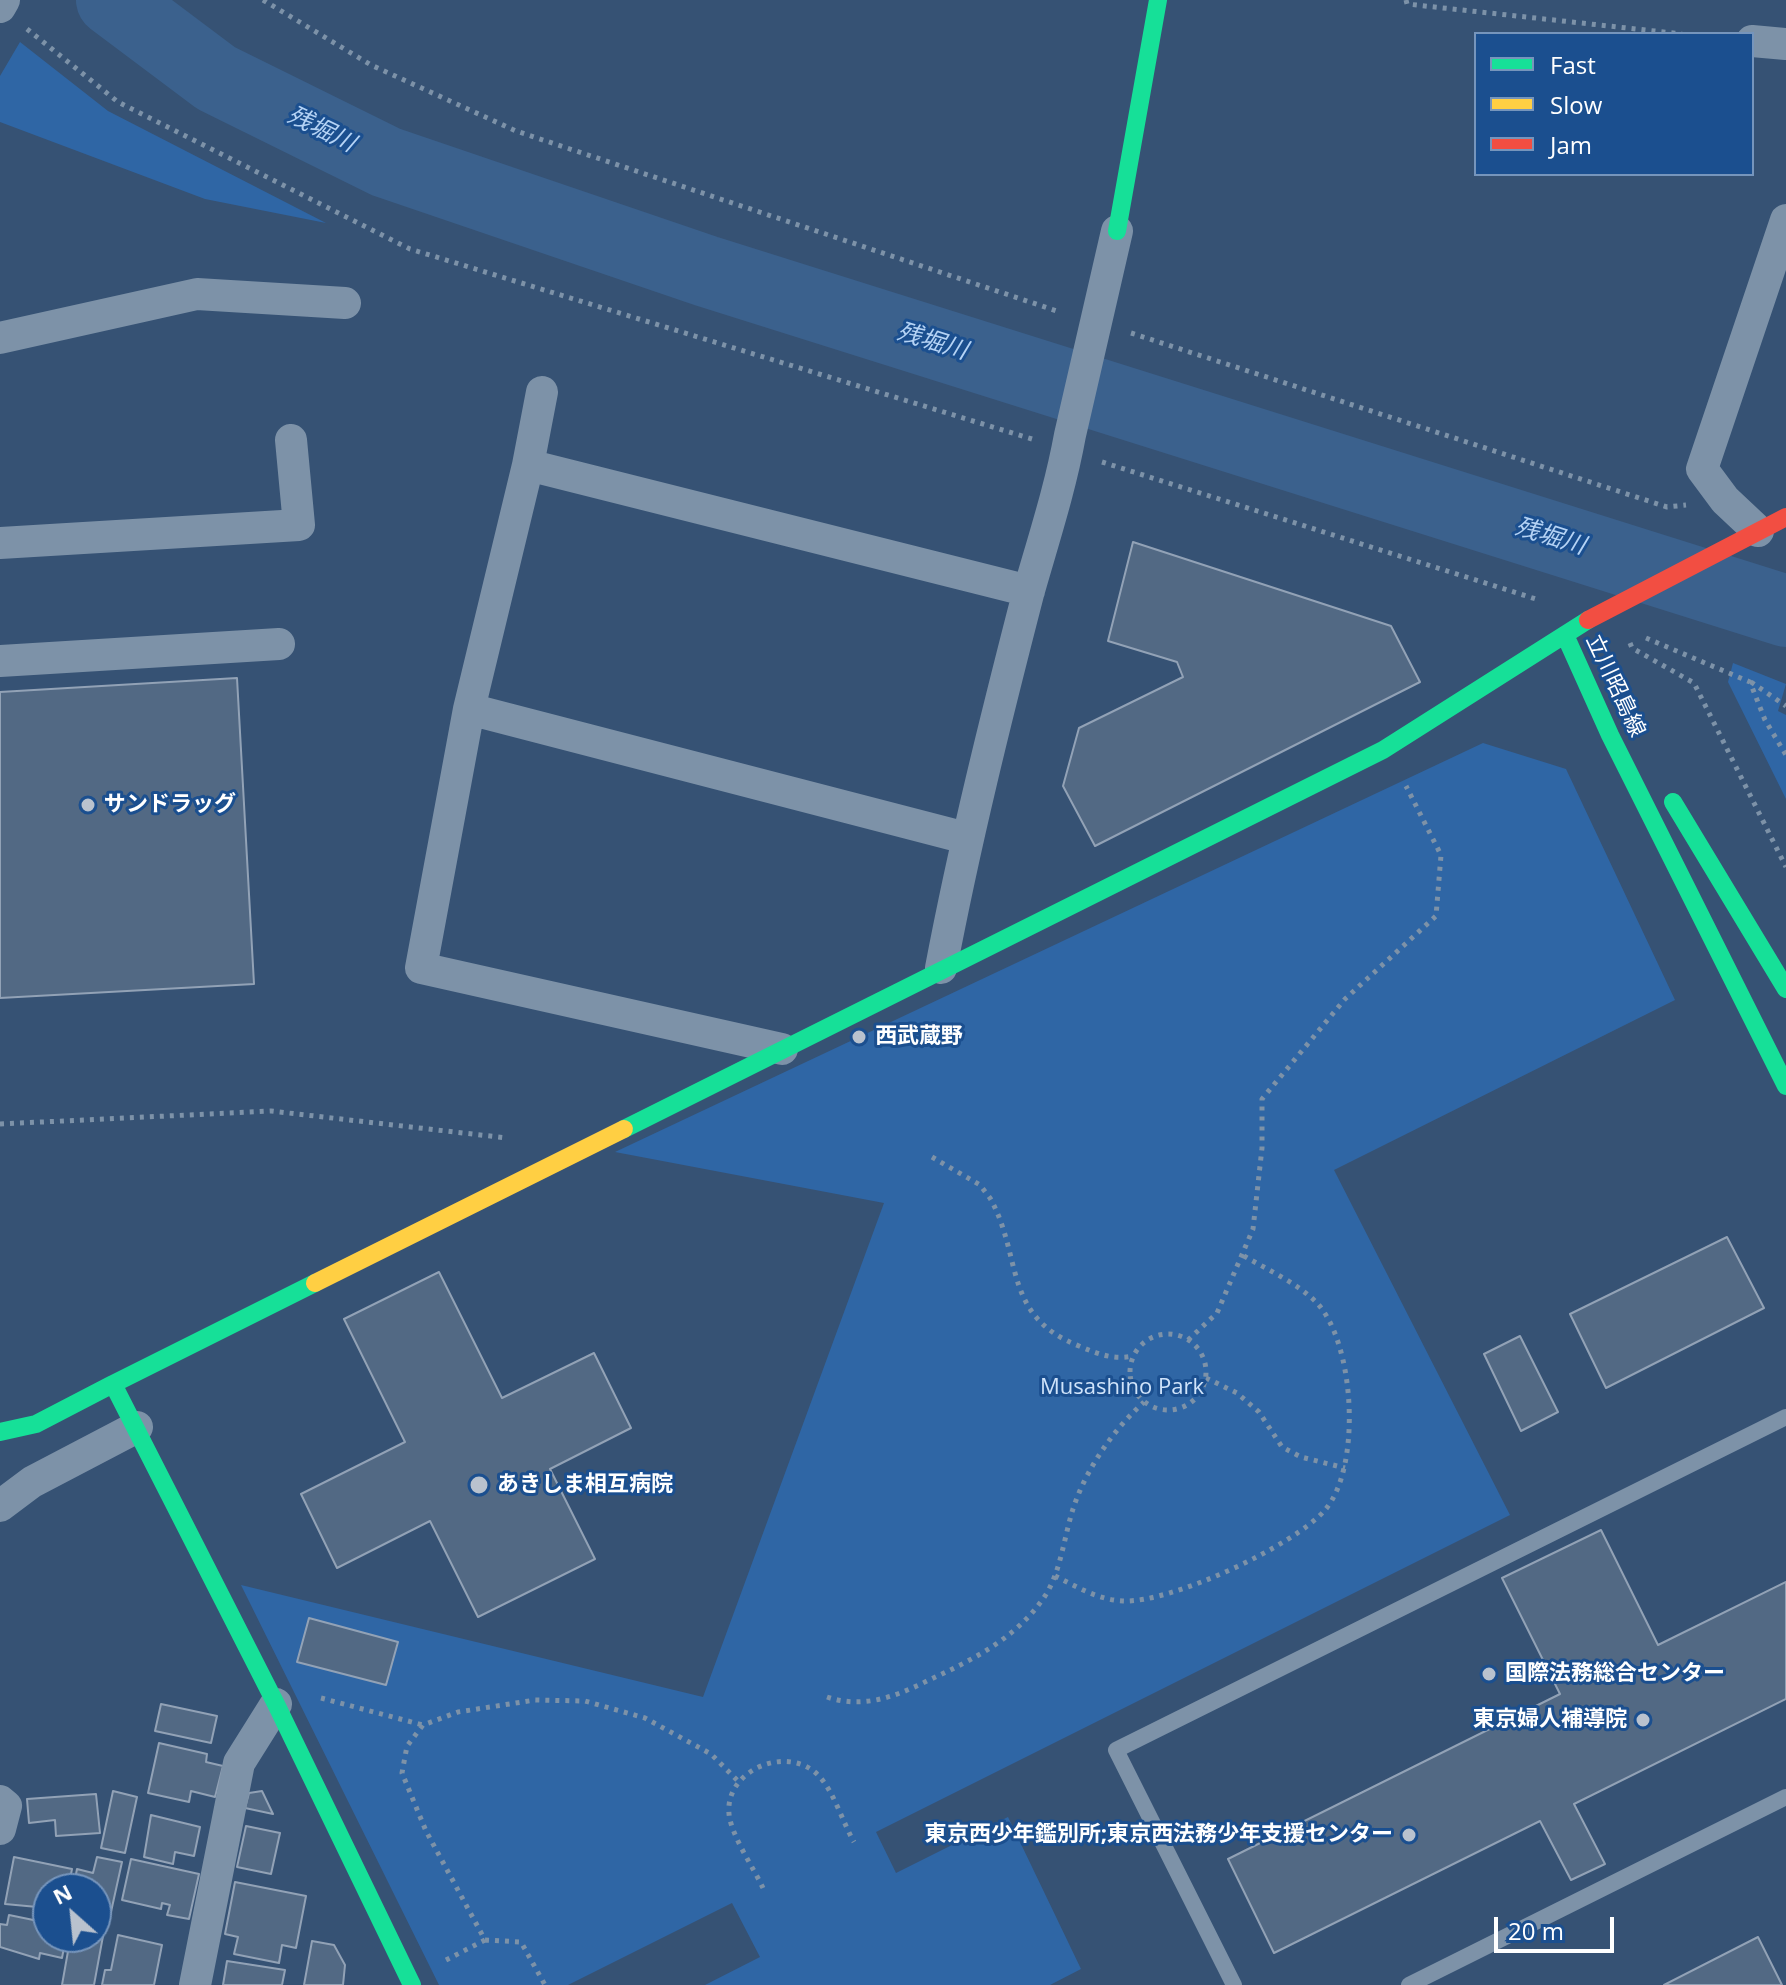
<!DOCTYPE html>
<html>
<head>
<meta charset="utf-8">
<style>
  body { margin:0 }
  #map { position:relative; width:1786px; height:1985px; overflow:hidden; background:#365274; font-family:"Open Sans",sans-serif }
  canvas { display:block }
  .legend { position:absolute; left:1474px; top:32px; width:280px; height:144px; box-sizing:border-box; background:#1b4f8f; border:2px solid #7695bc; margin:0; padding:10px 14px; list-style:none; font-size:24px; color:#fff }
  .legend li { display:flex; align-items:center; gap:16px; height:40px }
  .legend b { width:40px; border:2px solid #7695bc }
  .north { position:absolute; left:32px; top:1873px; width:80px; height:80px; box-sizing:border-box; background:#1b4f8f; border:2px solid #7695bc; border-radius:50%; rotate:333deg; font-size:22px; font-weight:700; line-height:32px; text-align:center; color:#fff }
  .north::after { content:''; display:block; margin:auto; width:28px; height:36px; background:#b9c2ce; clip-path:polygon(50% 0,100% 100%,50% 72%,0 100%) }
  .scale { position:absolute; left:1494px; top:1917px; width:120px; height:36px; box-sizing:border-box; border:4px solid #fff; border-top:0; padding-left:10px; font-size:24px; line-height:28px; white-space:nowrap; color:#fff; -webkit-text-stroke:6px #1b4f8f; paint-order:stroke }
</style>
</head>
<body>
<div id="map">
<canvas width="1786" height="1985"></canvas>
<ul class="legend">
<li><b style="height:10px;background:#16e098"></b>Fast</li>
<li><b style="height:10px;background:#ffcf43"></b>Slow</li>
<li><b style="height:10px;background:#f24e42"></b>Jam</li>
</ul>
<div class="north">N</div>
<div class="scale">20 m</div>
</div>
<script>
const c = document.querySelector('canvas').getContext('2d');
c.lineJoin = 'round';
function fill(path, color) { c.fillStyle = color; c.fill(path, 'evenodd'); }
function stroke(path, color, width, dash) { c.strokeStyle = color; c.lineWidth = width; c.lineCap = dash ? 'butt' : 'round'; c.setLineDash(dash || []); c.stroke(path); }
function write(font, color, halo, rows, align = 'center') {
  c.font = font + ' "Open Sans","Noto Sans JP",sans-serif'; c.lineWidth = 6; c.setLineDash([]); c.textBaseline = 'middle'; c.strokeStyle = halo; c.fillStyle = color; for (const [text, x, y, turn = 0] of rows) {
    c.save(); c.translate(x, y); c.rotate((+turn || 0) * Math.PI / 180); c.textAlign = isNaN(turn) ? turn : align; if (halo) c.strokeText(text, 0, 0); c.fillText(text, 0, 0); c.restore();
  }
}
fill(new Path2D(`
  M20,42l88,69 218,112 -121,-24 -205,-77v-46z
  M1733,663l53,21 -8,27 8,4v84l-58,-117z
  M1483,743l83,26 109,231 -341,170 176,345 -634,317 20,41 112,-56 73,152 -31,16h-345l55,-28 -28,-54 -164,82h-129l-198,-400 462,112 181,-494 -269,-51z`), '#2f66a5');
stroke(new Path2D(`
  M112,0l104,78 170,84 320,109 1080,340`), '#3b618d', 72);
const building = new Path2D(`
  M1133,542l258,84 29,56 -325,164 -32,-60 16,-58 104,-51 -6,-15 -69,-21z
  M237,678l17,306 -254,14v-306z
  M1727,1237l37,71 -158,80 -36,-74z
  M439,1272l63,126 92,-45 37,75 -81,41 45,90 -117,58 -48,-96 -93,47 -36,-74 104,-52 -61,-123z
  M1520,1336l38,76 -37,19 -37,-77z
  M1601,1530l57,115 128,-63v117l-212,105 31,60 -34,16 -31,-59 -266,132 -46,-94 332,-165 -58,-116z
  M309,1618l89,24 -12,43 -89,-23z
  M161,1704l56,12 -6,27 -56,-12z
  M159,1743l48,11 -1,8 17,4 -8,31 -24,-6 -2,11 -41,-9z
  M113,1791l24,6 -12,56 -24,-5z
  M262,1791l11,23 -28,-6 4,-15z
  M96,1794l4,39 -44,3 -1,-16 -26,3 -2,-24z
  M151,1815l49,12 -6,29 -19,-4 -2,12 -29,-7z
  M246,1826l34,7 -9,41 -34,-7z
  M14,1857l58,12 -4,20h-20v19l-43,-4z
  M97,1857l25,5 -13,59 -13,-2v-30h-23l4,-20 16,4z
  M131,1859l68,15 -10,45 -22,-4 3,-10 -8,-2 -1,6 -39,-9z
  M235,1882l71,14 -10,52 -14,-3 -3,18 -45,-9 4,-17 -13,-3z
  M9,1915l39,8v14h18l-4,21 -22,-5 -1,6 -39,-12v-23l7,1z
  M96,1935l7,1 -9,49h-32l8,-45z
  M118,1935l44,10 -8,40h-52l3,-15h6z
  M1758,1937l24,48h-118z
  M312,1941l22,4 11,20 -2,20h-39z
  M227,1961l58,9 -3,15h-59z`);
fill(building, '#526984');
stroke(building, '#92a2b6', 2);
stroke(new Path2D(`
  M263,0l108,65 145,66 544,181
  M1406,0l1,4 275,30
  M27,29l91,73 292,147 622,190
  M1131,333l536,174 19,-2
  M1102,462l437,138
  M1646,638l104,44 15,38 21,35
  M1630,643l2,5 62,35 92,184
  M1751,682l35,24
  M0,1124l271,-13 236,27
  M932,1157l48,28 10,13c33,59 12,118 89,148 19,8 34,14 54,10
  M1130 1372a38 38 0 1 1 76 0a38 38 0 1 1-76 0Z
  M1188,1340l29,-27 36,-84 9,-81v-49l83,-100 91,-83 5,-61 -35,-69
  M1206,1378l31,15 22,19 23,35 19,10 44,11
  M1055,1576c22,11 44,24 68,25 48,2 171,-55 202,-91 37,-43 30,-168 -9,-208 -19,-19 -48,-32 -72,-46
  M827,1697c35,12 68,0 100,-16 45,-21 89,-42 118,-85 16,-25 19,-59 28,-87 13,-40 40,-79 71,-107
  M321,1698l102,27
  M763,1888c-10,-21 -27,-45 -33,-68 -11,-48 57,-78 89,-44 15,16 24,47 35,66
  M485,1940l36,2 24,43
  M446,1960l39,-20 -59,-109 -24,-58 5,-27 16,-21 35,-13 77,-12 50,1 60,17 66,36 28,28`), '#7d92a8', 5, [4, 6]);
stroke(new Path2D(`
  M1234,1985l-118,-235 670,-333
  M1409,1985l377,-188`), '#7d92a8', 16);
stroke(new Path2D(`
  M0,7l4,-7
  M1752,41l34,3
  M0,338l197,-44 148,9
  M542,392l-14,73 -59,244 -48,259 361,81
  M528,465l501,126
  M1758,531l-33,-31 -23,-31 84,-249
  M0,543l299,-18 -8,-85
  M0,661l279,-17
  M469,709l497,129
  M941,968c24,-126 55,-250 87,-374 15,-53 32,-104 42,-159l47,-204
  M0,1506l32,-24 105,-55
  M0,1801l6,5 -6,23
  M195,1985l44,-222 37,-59`), '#7d92a8', 32);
stroke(new Path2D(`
  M1117,231l41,-231
  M1565,635l45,100 176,351
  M1673,802l113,187
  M624,1129l759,-379 205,-130
  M315,1283l-202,101 163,320 136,281
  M0,1432l36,-8 77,-40`), '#16e098', 18);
stroke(new Path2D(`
  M315,1283l309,-154`), '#ffcf43', 18);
stroke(new Path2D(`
  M1588,620l198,-103`), '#f24e42', 18);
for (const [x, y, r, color] of [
  [88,805,8,"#b9c2ce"],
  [859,1037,8,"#b9c2ce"],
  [479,1485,10,"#b9c2ce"],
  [1489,1674,8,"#b9c2ce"],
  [1643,1720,8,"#b9c2ce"],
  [1409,1835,8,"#b9c2ce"]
]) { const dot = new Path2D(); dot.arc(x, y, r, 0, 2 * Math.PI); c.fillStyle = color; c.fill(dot); stroke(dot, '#1b4f8f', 3); }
write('22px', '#fff', '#1b4f8f', [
  ["立川昭島線",1615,686,65]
]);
write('bold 22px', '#fff', '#1b4f8f', [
  ["サンドラッグ",104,805],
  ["西武蔵野",875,1037],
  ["あきしま相互病院",497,1485],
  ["国際法務総合センター",1505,1674],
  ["東京婦人補導院",1627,1720,"right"],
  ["東京西少年鑑別所;東京西法務少年支援センター",1393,1835,"right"]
], 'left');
write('22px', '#cfe3fa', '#1b4f8f', [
  ["Musashino Park",1122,1388]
]);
write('italic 24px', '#b5d3f5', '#1b4f8f', [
  ["残堀川",321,130,26],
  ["残堀川",932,342,17],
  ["残堀川",1550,537,17]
]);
</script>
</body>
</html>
